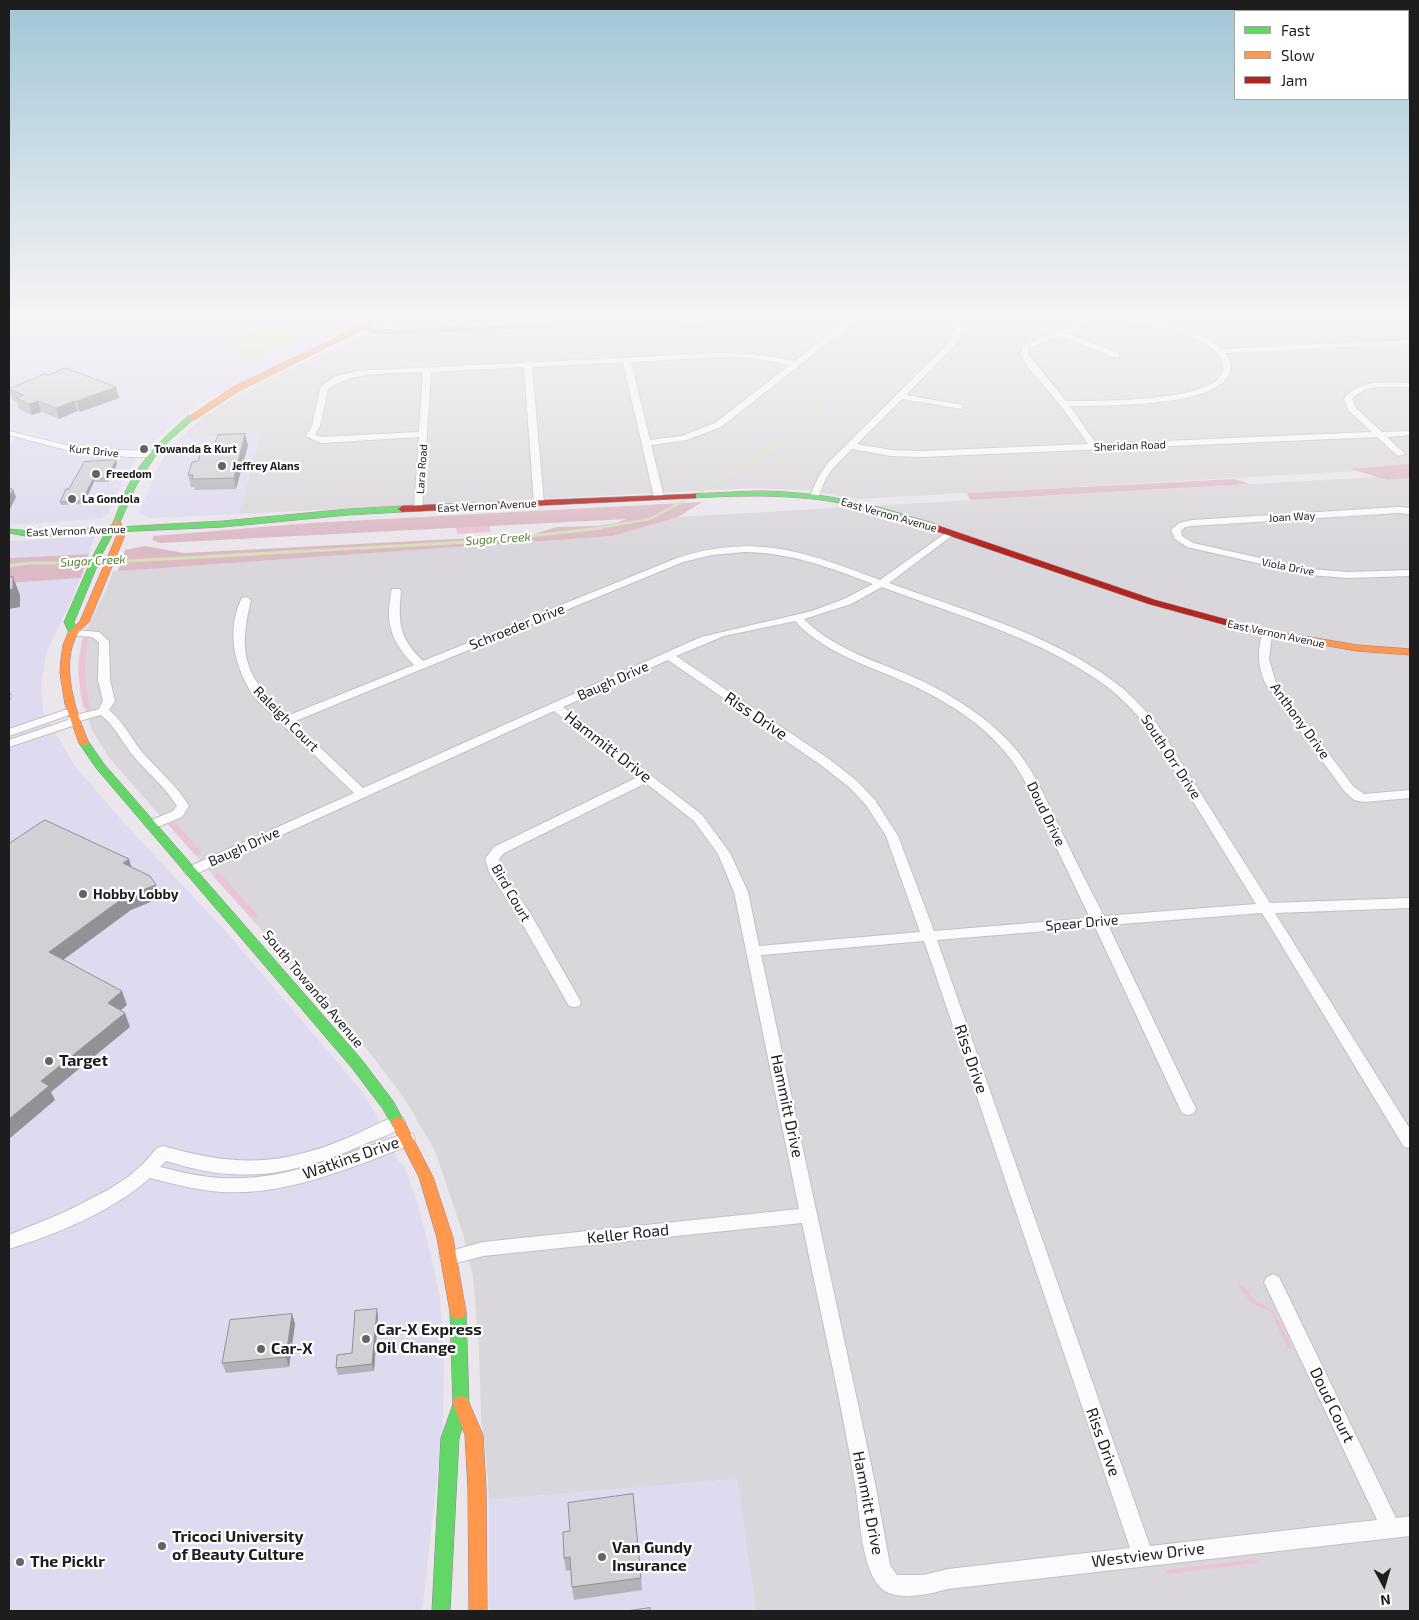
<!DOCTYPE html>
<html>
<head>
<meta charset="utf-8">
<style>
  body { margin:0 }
  #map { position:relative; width:1419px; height:1620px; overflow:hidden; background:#eae6ec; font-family:"Exo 2",sans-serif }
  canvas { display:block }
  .frame { position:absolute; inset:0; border:10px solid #1d1d1d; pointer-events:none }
  .legend { position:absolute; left:1234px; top:10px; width:175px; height:90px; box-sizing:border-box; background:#fff; border:1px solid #a5a5a5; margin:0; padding:6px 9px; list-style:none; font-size:15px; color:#1d1d1d }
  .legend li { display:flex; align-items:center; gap:10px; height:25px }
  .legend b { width:25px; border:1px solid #a5a5a5 }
  .north { position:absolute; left:1359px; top:1560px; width:50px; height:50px; -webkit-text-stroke:4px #fff; paint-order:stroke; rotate:174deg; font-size:14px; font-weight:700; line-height:20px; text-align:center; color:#1d1d1d }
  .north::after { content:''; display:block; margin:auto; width:18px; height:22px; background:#1d1d1d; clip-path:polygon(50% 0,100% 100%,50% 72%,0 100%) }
</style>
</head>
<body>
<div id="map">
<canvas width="1419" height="1620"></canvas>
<div class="frame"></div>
<ul class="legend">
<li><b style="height:6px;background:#63d668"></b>Fast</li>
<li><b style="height:6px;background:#ff974d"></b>Slow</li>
<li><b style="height:6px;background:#b3261e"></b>Jam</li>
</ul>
<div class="north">N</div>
</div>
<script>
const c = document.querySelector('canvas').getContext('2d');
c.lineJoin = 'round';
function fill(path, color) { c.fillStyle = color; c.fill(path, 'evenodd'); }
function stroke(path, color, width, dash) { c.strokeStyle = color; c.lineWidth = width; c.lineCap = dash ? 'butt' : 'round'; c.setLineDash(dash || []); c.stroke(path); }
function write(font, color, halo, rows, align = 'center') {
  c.font = font + ' "Exo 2",sans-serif'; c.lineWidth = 4.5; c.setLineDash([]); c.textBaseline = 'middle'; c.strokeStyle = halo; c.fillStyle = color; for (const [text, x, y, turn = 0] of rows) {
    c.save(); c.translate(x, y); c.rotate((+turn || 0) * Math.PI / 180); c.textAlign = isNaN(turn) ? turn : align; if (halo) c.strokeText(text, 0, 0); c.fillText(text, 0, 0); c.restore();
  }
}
fill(new Path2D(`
  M397,319h210l-209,10 -9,-3z
  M742,319h668v149l-551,31 -54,-9 -50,-2 -516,26 21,-79 -81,4 22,-21 38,-24 119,-58z
  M1410,475v1136h-654l-19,-132 -248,21 -3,-46 -5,-39 -2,-65 -6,-73 -10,-43 -28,-83 -30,-52 -39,-51 -256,-289 -18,-29 -11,-33 -3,-36 4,-20 5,-13 19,-38 7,-19 500,-35 65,-19z`), '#d9d7db');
fill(new Path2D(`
  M9,319h363l-157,76 -35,23 -36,33 -57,-1 -56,-17 -22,-3z
  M260,434l-21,80 -88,4 -12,-4 17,-43 10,-17 13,-15z
  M16,436l60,18 57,3 4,3 -13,18 -16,36 -8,5 -91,6v-77z
  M94,537l-5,17 -80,4v-17z
  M81,578l-35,76 -5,30 2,27 31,54 52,60 103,110 130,153 14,21 26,53 6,6 13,37 11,42 11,51 4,67 -1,59 -21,187h-413v-1028z
  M737,1479l19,132h-267v-111z`), '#dedaef');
fill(new Path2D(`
  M1301,319h76l2,2 -8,1 23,18 -62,3z`), '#d9d7da');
fill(new Path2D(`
  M490,526v6l-33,2 -1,-7z
  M89,637c-6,25 -5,48 2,73l-8,-3 -5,-34 4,-32 1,-3z
  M174,821l28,32 -7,2 -1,-1 -26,-30z
  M220,873l38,43 -6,3 -39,-43z
  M1238,1284l5,2 13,15 14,7 5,5 17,35 -4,1 -17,-37 -18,-8 -8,-9z
  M1255,1559l3,4 -92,11 -1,-4z`), '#ebc3d7');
fill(new Path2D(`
  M1410,464v14l-22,2 -38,-11z
  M1235,479l15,5 -280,16 -3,-7z
  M702,502l-24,15 -65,19 -495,35 7,-21 20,-4 39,7 347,-18 26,-8 40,-1 19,-3 10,-4 -465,24 -9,-3 2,-4 156,-13z
  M89,554l-8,24 -72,5v-25z`), '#dcbac5');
fill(new Path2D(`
  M63,319h46l13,4 1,3c-12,7 -51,9 -62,-1z
  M288,322l8,2 2,6 7,3 -12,6c-4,11 -15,8 -24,13 -10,5 -19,8 -31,3l-1,-13c12,-15 32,-18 51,-20z`), '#d6e1b8');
stroke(new Path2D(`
  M697,494l79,-49 142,-126
  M593,529l57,-10 41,-22`), '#d6e1b8', 2.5);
stroke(new Path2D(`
  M111,562l375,-21 115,-13
  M9,566l19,-3h63`), '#d6e1b8', 3);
const street = new Path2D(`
  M849,319h9l-137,108 -34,13 -36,5 13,52 -5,3 -5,-3 -31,-135 -91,5 12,136 -5,3 -5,-3 -10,-136 -93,5 -9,139h-6l-2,-2 5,-72 -98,6 -15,-7 6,-10 9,-40 13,-9 23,-6 361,-18 35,1 42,7zM718,357l35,1 37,7 -75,58 -33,13 -32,4 -19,-78zM423,372l-4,60 -97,5 -7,-2 5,-9 8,-37c27,-19 63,-15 95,-17z
  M950,319h8c5,9 3,16 -2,25l-50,51 56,10v4l-60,-10 -45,45 34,6 31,1 166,-7 -27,-38 -34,-40 -7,-12 3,-9 47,-18 11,-8h8l-7,7 -14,8 51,19v4h-6l-52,-21 -32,12 -1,6 38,47c25,0 158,2 157,-33 0,-8 -5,-15 -11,-20 -17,-13 -43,-20 -64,-23 -8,-2 -19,-2 -26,-6 29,0 78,8 99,30l189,-9v4l-185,9c5,6 8,15 4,22 -18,33 -125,30 -159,31l26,38 276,-12 -23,-21 -5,-12 1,-2c16,-18 43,-15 65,-14v4c-19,0 -44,-4 -58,12l4,9 26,24 28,-1v4l-23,2 18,17 -7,2 -21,-19 -455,20 -31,-1 -39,-7 -19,19 -7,10 -8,20h-6l-2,-2 8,-18 9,-14 122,-121 5,-14z
  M9,431l73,18 71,2 4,3 -4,3h-20l-51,-3 -73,-19z
  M1398,507l12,1v6l-12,-1 -206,13 -7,1 -4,4 1,5 11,7 117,26 38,3 62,-2v6l-62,2 -38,-3 -123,-28 -12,-8 -4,-9 8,-7 13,-3z
  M950,530l3,1v4l-64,48c73,27 162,51 224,98 17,12 30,27 44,43l113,179 140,-5v10l-135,5 135,216v19l-6,-1 -142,-234 -154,12 88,184 -2,4 -6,2 -6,-2 -2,-4 -85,-182 -158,13 213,606 227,-26 -113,-238 3,-5 6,-3 6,3 117,241 14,-2v20l-462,53c-18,5 -55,14 -69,-3 -19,-22 -19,-74 -24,-102 -15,-88 -35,-174 -53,-261l-319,33 -34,9 -6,-2 -3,-5 3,-5 40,-11 316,-33 -65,-317 -16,-38 -24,-33 -48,-38 -142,70 -5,6 3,13 28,41 51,89 -2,4 -5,1 -5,-1 -50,-88 -30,-46 -4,-13 9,-12 144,-70 -84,-66 -358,163h-10l-2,-3 2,-3 168,-75 -99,-95c-20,-29 -30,-67 -13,-100l4,-1 5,3c-14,57 -5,77 36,116l127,-51c-17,-17 -26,-33 -25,-57 1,-6 1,-13 3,-19h8l1,2c-3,32 -2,47 22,70l254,-103c80,-25 128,-6 203,22zM744,552c49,1 84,15 129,32l-29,15 -32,12 -111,26 -338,151 -70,-66 390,-160 29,-7zM882,587c74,28 159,51 223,98 16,12 30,27 43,43l108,176 -152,12c-17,-32 -33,-65 -49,-98 -11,-23 -21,-46 -37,-66 -23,-28 -52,-48 -84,-65 -43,-23 -95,-32 -130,-68l47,-15zM795,621c34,37 85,47 129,70 32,16 64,38 86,67 14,18 23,40 32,60 16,33 32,66 48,100l-156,13 -36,-95 -23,-36 -18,-19 -28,-22 -153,-103 48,-20zM668,660l153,105 28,22 17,18 20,31 34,96 -161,14 -11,-54 -18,-39 -28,-38 -139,-108zM924,941l9,26 197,581 -182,21 -25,6h-26l-7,-10 -15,-82 -114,-528z
  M73,630l26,2 10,9 1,39 5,21 -6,9c15,12 22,29 34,43 16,18 34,33 46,53l-7,11 -27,11h-8l-2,-3 2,-3 26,-11 4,-5c-11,-18 -28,-32 -42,-48 -12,-14 -19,-31 -34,-43l-22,6 -1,3 -69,23v-7l59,-20 1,-3 30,-8 4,-8 -5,-21 1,-38 -7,-5 -23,-2 -1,-2 1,-2z
  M1267,632l5,3 -3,24 7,24 77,103 11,8 46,-4v8l-46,4 -10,-2 -9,-8 -80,-109c-7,-17 -8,-31 -3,-48z
  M71,708l4,1 2,2 -2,2 -66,23v-7z
  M397,1116l6,2 2,4c-5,10 -25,16 -36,20 -43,20 -91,36 -139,32 -22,-1 -43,-7 -64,-13l-6,6c20,5 41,10 61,11 66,4 125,-25 186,-45l6,1 2,5 -2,5c-61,23 -125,52 -192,48 -24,-2 -48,-8 -71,-14 -39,34 -93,56 -141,71v-14l56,-23 43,-22 20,-13 16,-14 13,-15 6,-2c70,20 114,21 182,-7 17,-7 34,-17 52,-23z`);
const fast = new Path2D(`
  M602,321l2,1v2l-207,10 -24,-1 -13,-5 3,-2 10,3 24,1z
  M188,416l7,2 -26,23 -13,14 -20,31 -18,41 105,-6 125,-12 54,-3 4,3 -4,3 -54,3 -125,12 -109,5 -12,22 -28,68 4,11 -2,2h-6l-6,-13 30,-68 11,-21 -74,4 -22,-4v-4l22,2 78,-4 4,-4c5,-12 9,-25 15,-37 14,-28 36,-49 60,-70z
  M755,491c54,0 105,9 156,26 10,3 24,5 32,12l-4,3c-30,-8 -58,-20 -89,-27 -52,-11 -104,-10 -157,-7l-4,-2 4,-2z
  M84,740l4,1 16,23 258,296 31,41 12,22 -2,4 -5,2 -5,-2 -10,-18 -31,-41 -256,-300 -17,-25z
  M458,1305l6,2 2,5 3,92 -10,34 -9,173h-18l9,-173 12,-34 -3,-92 2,-5z`);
const slow = new Path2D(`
  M375,319h9l-145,72 -45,29 -7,-2 46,-31z
  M638,319h44l-3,2 -77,4 -3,-2 3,-2z
  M117,520l4,3 4,12 -36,87c-3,4 -9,7 -11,11 -19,30 -2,81 11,110l-5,3 -5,-3 -14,-39 -5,-31 1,-14 2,-14 5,-12 12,-12 37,-86 -4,-12z
  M1262,629l95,16 53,4v6l-53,-4 -98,-17v-4z
  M398,1117l5,2 30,58 20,61 13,74 -2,5 -6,2 -6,-2 -2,-5 -13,-74 -18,-61 -28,-54 2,-4z
  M461,1396l6,2 16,37 3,54 1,122h-18l-1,-122 -3,-54 -12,-31 2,-6z`);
const jam = new Path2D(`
  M693,494h3v4l-294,14 -4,-3 4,-3z
  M939,526l216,74 110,30 2,2 -5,3 -113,-31 -213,-73v-4z`);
stroke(street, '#c2c0c3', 2);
stroke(fast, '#967e93', 1);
stroke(slow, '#967e93', 1);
stroke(jam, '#967e93', 1);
fill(street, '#fcfbfc');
fill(fast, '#63d668');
fill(slow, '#ff974d');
fill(jam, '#b3261e');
fill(new Path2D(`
  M116,387l3,11 -39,14 -3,-1 -18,8 -18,-7 -9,3 -13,-6 -2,-7 -5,-2 -3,-11z
  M248,445l-12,44 -41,1 -1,-3h-3l-3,-12 10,-14 15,-13z
  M116,460l1,4 -9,18h-14l-9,19h-3l-1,3 -20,1 -1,-3 9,-13z
  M292,1314l3,10 -6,43 -63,6 -4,-10z
  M378,1316l-4,55 -36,4 -2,-7 16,-15z
  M563,1532l78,46 1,12 -68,10 -2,-13 -1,-17 -5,1 -2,-13z`), '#b5b2b7');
fill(new Path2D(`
  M116,387l3,11 -39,14 -3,-11z
  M38,401l3,11 -9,3 -3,-11z
  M74,401l3,10 -18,8 -3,-11z
  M245,434l3,11 -12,44 -2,-11z
  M116,460l1,4 -9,18 -1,-4z
  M93,479l1,3 -9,19 -1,-4z
  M13,489l3,8 -7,14v-14z
  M81,497l1,4 -1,3 -1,-3z
  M13,577l7,18v12l-11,2v-19z
  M9,689l2,6 -2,1 2,3 -2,1z
  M129,859l4,14 -10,-10z
  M156,885l4,13 -29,12 -76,56 -6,-14 77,-56z
  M122,991l5,14 -14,12 -5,-14z
  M125,1013l5,14 -79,65 4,8 -46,39v-20l32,-38z
  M377,1309l1,7 -4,55 -2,-7z
  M292,1314l3,10 -6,43 -3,-10z`), '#939195');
const building = new Path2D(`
  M66,368l50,19 -39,14h-3l-18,7 -18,-7 -9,3 -13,-6 8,-3 -15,-6 35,-15 4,1z
  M245,434l-11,44 -42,1 1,-4h-5l4,-13 6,-1 4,-12 11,-1 5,-13z
  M116,460l-9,18 -14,1 -9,18h-3l-1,4 -20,1 6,-13h3l15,-27z
  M9,489h4l-4,8z
  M13,577v12l-4,1v-12z
  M45,820l84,39 -6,4 27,13 6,9 -30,11 -77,56 73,39 -14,12 17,10 -84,68 8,5 -40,33v-275z
  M377,1309l-5,55 -36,4 1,-13 15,-2 3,-42z
  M292,1314l-6,43 -64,6 8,-43z
  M633,1494l8,84 -69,9 -2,-30 -6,1 -1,-26 7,-1 -2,-28z
  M650,1608v3h-23z`);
fill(building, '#d2cfd5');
stroke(building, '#939195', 1);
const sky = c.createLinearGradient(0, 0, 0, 546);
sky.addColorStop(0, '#a1c6d5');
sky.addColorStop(0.58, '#f6f4f6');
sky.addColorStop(1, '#f6f4f600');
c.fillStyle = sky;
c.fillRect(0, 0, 1419, 546);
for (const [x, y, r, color] of [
  [144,449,5,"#656365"],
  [222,466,5,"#656365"],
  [96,474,5,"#656365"],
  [72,499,5,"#656365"],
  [83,894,5,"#656365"],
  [49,1061,5,"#656365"],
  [366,1339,5,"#656365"],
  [261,1349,5,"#656365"],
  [162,1546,5,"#656365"],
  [602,1557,5,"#656365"],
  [20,1562,5,"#656365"]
]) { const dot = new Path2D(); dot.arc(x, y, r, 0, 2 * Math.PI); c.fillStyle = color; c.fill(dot); stroke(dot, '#fff', 2); }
write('11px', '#1d1d1d', '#fff', [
  ["Sheridan Road",1130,446,-2],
  ["Kurt Drive",94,451,6],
  ["Lara Road",422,469,-86],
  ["East Vernon Avenue",487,506,-3],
  ["East Vernon Avenue",889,515,16],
  ["Joan Way",1292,517,-3],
  ["East Vernon Avenue",76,531,-2],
  ["Viola Drive",1288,567,11],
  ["East Vernon Avenue",1276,634,12]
]);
write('bold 11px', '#1d1d1d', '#fff', [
  ["Towanda & Kurt",154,449],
  ["Jeffrey Alans",232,466],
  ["Freedom",106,474],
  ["La Gondola",82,499]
], 'left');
write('italic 12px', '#588136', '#fff', [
  ["Sugar Creek",498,539,-4],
  ["Sugar Creek",93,561,-3]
]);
write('14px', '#1d1d1d', '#fff', [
  ["Schroeder Drive",517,627,-22],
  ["Baugh Drive",613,681,-24],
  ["Raleigh Court",286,719,45],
  ["Anthony Drive",1300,721,54],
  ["South Orr Drive",1171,757,57],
  ["Doud Drive",1046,814,64],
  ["Baugh Drive",244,847,-24],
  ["Bird Court",511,893,60],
  ["Spear Drive",1082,923,-5],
  ["South Towanda Avenue",313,989,50]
]);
write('bold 14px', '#1d1d1d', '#fff', [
  ["Hobby Lobby",93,894]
], 'left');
write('16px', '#1d1d1d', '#fff', [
  ["Riss Drive",756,716,34],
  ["Hammitt Drive",608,747,38],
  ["Riss Drive",971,1059,71],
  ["Hammitt Drive",787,1106,78],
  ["Watkins Drive",351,1158,-19],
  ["Keller Road",628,1234,-6],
  ["Doud Court",1332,1405,64],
  ["Riss Drive",1103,1442,70],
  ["Hammitt Drive",868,1503,79],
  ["Westview Drive",1148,1555,-7]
]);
write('bold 16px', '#1d1d1d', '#fff', [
  ["Target",59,1061],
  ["Car-X Express",376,1330],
  ["Oil Change",376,1348],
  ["Car-X",271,1349],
  ["Tricoci University",172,1537],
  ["of Beauty Culture",172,1555],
  ["Van Gundy",612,1548],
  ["Insurance",612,1566],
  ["The Picklr",30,1562]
], 'left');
</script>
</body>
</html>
